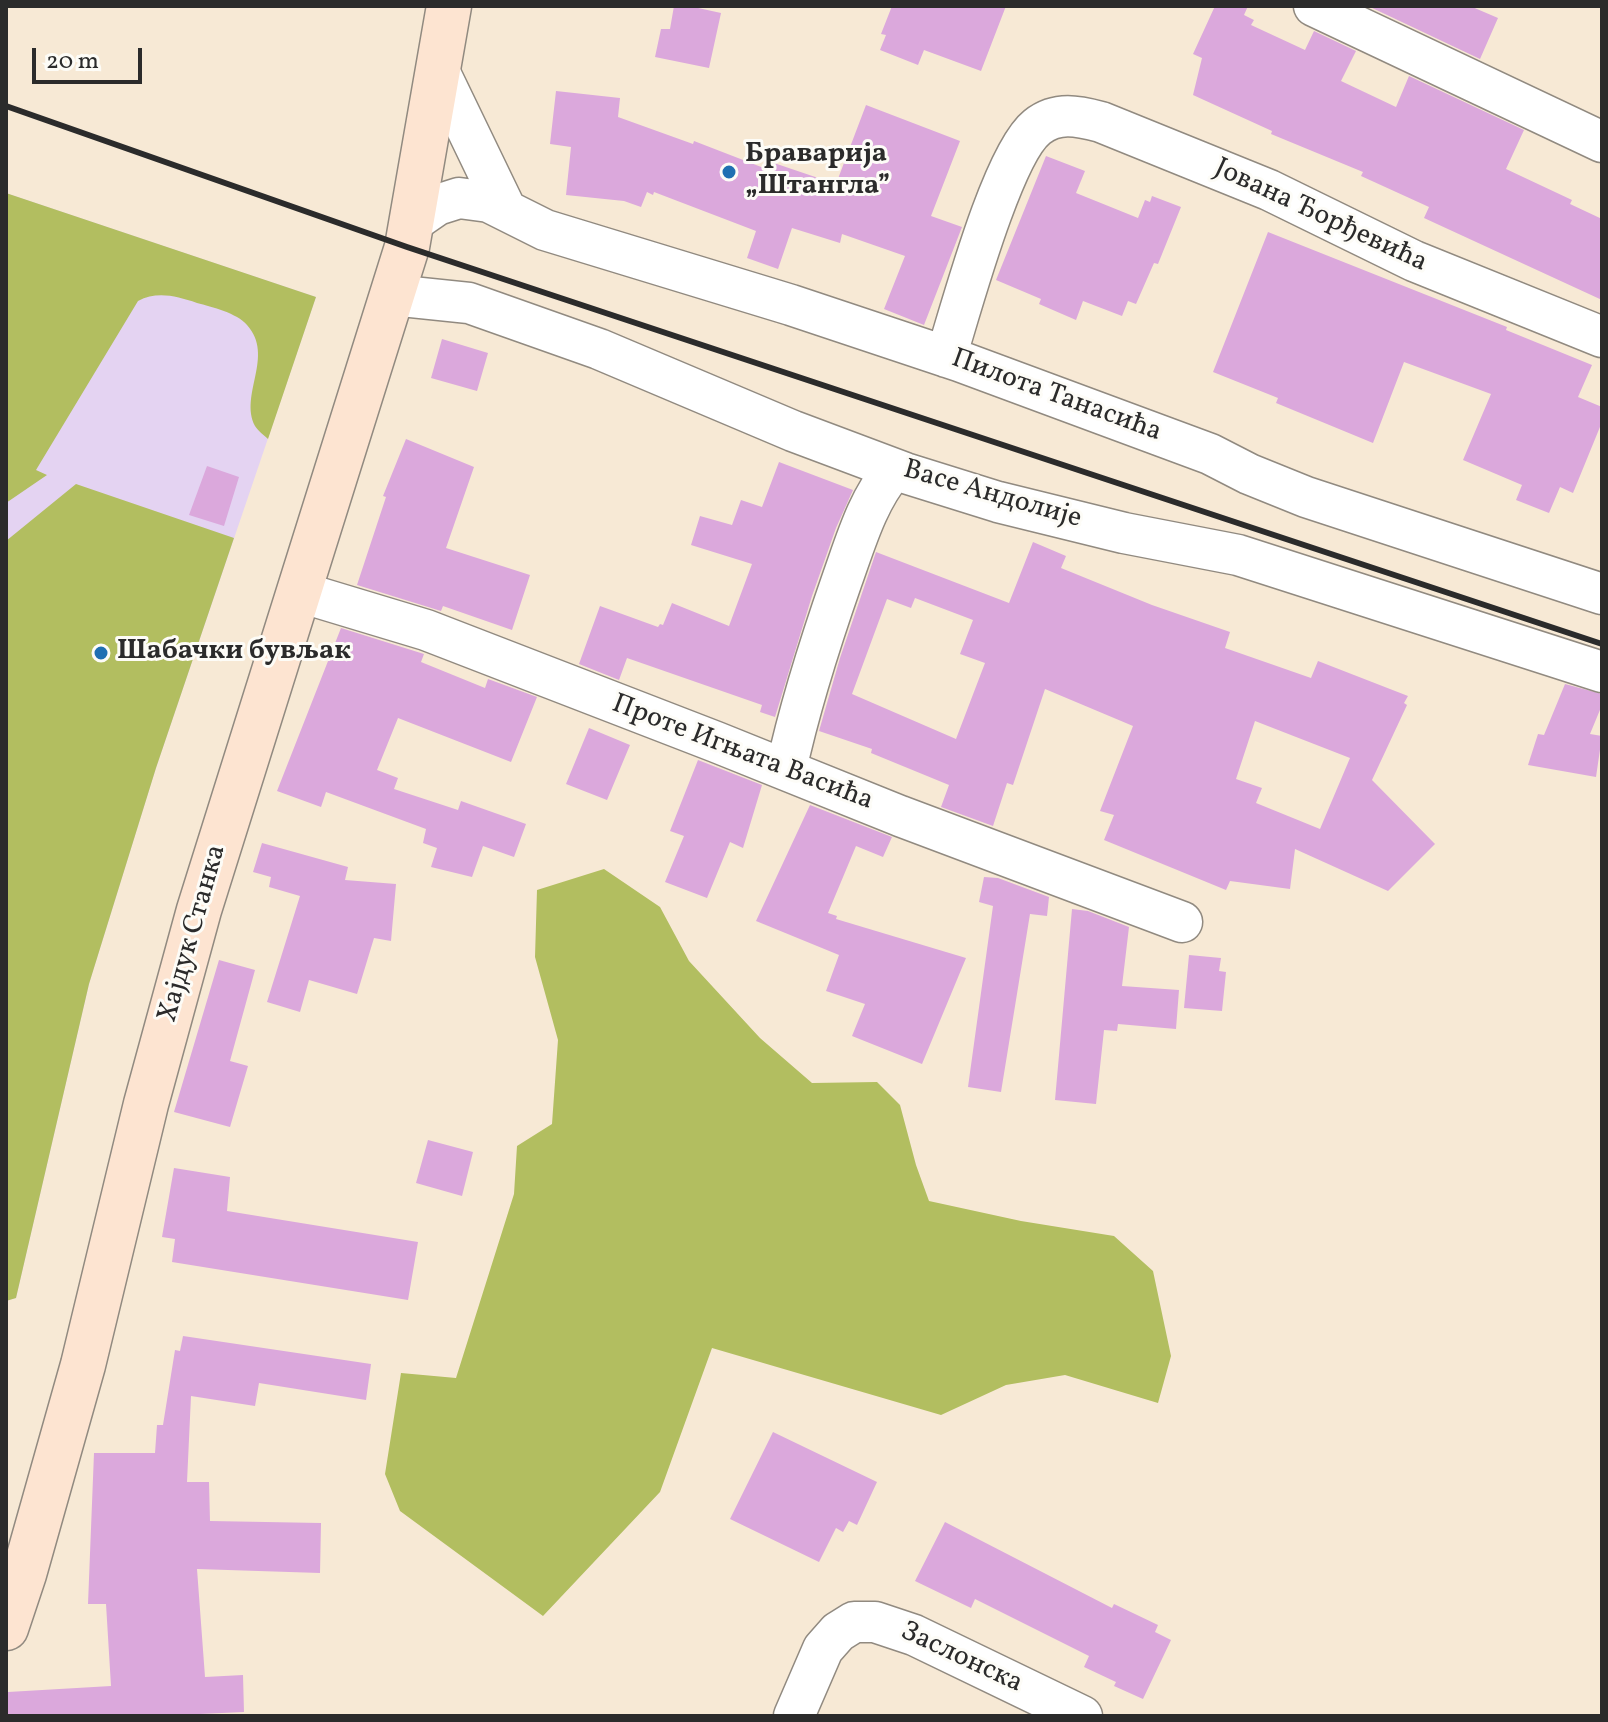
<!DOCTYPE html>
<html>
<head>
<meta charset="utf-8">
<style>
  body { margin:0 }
  #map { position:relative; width:1608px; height:1722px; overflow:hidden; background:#f7e9d5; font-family:Vollkorn,serif }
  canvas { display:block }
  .frame { position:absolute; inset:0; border:8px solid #2b2b2b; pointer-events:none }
  .scale { position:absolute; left:32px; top:48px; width:110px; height:36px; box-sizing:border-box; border:4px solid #2b2b2b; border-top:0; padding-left:10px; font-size:24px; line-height:28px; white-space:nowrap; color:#2b2b2b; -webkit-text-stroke:6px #fdfcf7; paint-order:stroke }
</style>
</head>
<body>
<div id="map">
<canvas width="1608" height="1722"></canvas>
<div class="frame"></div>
<div class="scale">20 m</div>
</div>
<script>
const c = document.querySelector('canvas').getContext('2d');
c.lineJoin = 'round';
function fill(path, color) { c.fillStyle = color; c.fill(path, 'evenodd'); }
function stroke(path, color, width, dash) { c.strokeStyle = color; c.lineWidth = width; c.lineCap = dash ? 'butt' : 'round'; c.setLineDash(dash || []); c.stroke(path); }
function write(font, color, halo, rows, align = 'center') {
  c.font = font + ' Vollkorn,serif'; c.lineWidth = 6; c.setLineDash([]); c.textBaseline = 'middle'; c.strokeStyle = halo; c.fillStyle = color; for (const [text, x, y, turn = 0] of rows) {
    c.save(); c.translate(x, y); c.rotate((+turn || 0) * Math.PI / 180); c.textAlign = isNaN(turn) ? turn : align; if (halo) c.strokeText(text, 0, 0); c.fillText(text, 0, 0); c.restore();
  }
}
fill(new Path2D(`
  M6,193l310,104 -160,471 -67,216 -73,314 -10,3z`), '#e4d3f2');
fill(new Path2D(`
  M6,193l310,104 -48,142c-4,-4 -10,-8 -13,-13 -16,-31 20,-70 -8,-101 -10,-12 -35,-18 -50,-22 -21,-7 -40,-12 -59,-2l-102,169 11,5 -41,28z
  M76,484l158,54 -78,230 -67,216 -73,314 -10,3v-760z
  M604,869l56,38 29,54 71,77 52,45 65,-1 23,23 16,60 13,36 92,20 93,15 39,35 18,85 -13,47 -93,-28 -59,10 -65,30 -229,-67 -52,144 -117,124 -143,-105 -15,-37 16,-101 55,5 58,-184 3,-48 35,-22 6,-84 -23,-83 2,-67z`), '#b2be60');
fill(new Path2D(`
  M674,6h15l32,7 -12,55 -54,-11 6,-28h9z
  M892,6h114l-25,65 -57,-21 -6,15 -38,-15 6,-15 -5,-1z
  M1215,6h33l-4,9 10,5 -3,5 54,25 9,-19 42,20 -15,30 55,26 13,-31 115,54 -18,39 66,31 -2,4 32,15v81l-178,-82 5,-11 -68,-31 2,-4 -92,-38 1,-3 -79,-36 9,-37 -9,-4z
  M1368,6h102l28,12 -18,41z
  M556,91l64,7 -2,19 75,27 1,-3 75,29 2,-8 65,22 30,-79 94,36 -29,75 31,11 -38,98 -40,-16 21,-53 -63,-22 -2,9 -48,-15 -14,41 -31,-11 9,-27 -102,-39 -1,3 -6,-3 -6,15 -17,-6 -58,-6 5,-48 -21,-3z
  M1046,156l39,15 -9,22 62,25 7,-18 5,2 2,-6 29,11 -23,57 -4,-1 -18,41 -8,-3 -6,15 -39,-15 -7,19 -37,-16 2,-5 -45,-19z
  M1268,232l239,95 -1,3 86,35 -14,32 24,10v15l-29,71 -13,-6 -11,26 -33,-13 6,-15 -59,-25 28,-66 -87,-32 -31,81 -97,-40 2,-5 -65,-26z
  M442,339l46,14 -11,38 -46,-13z
  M406,439l68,28 -28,81 84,27 -18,55 -69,-24 -2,5 -84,-26 29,-88 -3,-1z
  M779,462l74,28 -17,38 -24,68 -37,121 -15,-5 2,-7 -135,-47 -8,22 -40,-16 21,-58 58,21 2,-3 3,1 9,-22 57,23 23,-62 -61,-19 9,-29 32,9 9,-25 21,7z
  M207,466l32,11 -15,49 -35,-11z
  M1033,542l33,14 -5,12 91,37 78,27 -5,16 86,30 7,-17 90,35 -4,7 3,2 -35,75 63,64 -47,47 -93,-42 -5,40 -60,-8 -4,9 -122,-50 10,-25 -14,-4 33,-85 -88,-37 -32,96 -6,-2 -14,43 -52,-19 8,-22 -78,-32 1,-4 -53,-18 21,-73 36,-106 133,51zM915,598l58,22 -13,34 25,9 -29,76 -104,-45 35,-95 24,9zM1255,721l95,37 -30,71 -64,-26 6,-15 -26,-9z
  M341,628l83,26 -3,8 64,26 3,-9 49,18 -26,65 -113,-44 -21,52 21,8 -4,11 64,21 3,-9 65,23 -12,33 -31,-11 -11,31 -41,-10 6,-19 -14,-5 3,-14 -100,-37 -5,15 -44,-16z
  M1565,684l37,10v11l-12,29 12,2 -6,41 -68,-12 10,-31 6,1z
  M589,728l41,17 -23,55 -41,-16z
  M698,760l64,25 -19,63 -13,-6 -23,56 -42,-16 19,-46 -14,-5z
  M810,805l82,32 -9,20 -27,-11 -28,67 9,3 -1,3 130,39 -44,106 -70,-28 13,-32 -39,-13 13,-36 -83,-34z
  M262,843l86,24 -3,13 51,4 -5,57 -17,-3 -17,56 -48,-14 -9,32 -33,-10 33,-106 -31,-9 2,-10 -18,-5z
  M984,877l14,1 51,19 -2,19 -17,-2 -29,178 -33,-5 25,-181 -14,-4z
  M1072,909l16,2 41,16 -7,59 57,4 -3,39 -58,-5 -1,7 -13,-1 -8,74 -41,-4z
  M1189,955l32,3 -2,13 7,1 -4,39 -38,-3z
  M219,960l36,10 -25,91 18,5 -18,61 -56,-15z
  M428,1140l45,12 -11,44 -46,-13z
  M174,1168l56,9 -3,34 191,31 -10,58 -236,-38 3,-23 -13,-2z
  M183,1336l188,28 -5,36 -107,-17 -4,23 -64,-10 -4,86h22l1,39 111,2 -1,50 -123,-4 8,108 38,-2 1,37 -88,4h-148v-24l103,-6 -5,-82h-18l6,-151h61l2,-28h6l12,-75 5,1z
  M773,1432l104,50 -20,43 -8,-4 -6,11 -7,-4 -17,34 -89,-43z
  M945,1522l167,86 2,-4 44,21 -3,7 16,8 -28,59 -29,-13 2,-4 -32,-15 5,-11 -114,-57 -4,9 -56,-27z`), '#dba8dc');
const street = new Path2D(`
  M1314,6l288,136
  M438,69l68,141
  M411,223l26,-18 22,-7 30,4 56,28 246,75 168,56 251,93 39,20 57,23 296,97
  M392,295l77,8 130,46 194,82 112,42 93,29 126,31 114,22 364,117
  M946,357c15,-48 56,-202 91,-230 20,-16 41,-11 64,-5l168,68 145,71 188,76
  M300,592l126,38 290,112 184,74 282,106
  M786,770c14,-65 34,-127 56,-190 14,-39 25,-79 52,-111
  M794,1716l29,-67 15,-17 16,-10h21l39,13 168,81`);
const secondary = new Path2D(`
  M6,1628l18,-54 59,-209 63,-261 53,-194 208,-663 42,-241`);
stroke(street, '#918a80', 43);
stroke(secondary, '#918a80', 47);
stroke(street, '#fff', 40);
stroke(secondary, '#fde4d1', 44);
stroke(new Path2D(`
  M6,106l401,141 1195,397`), '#2b2b2b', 6);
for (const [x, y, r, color] of [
  [729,172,8,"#1f6fb2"],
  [101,653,8,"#1f6fb2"]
]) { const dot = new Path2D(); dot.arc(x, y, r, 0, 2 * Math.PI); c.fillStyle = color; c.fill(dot); stroke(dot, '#fdfcf7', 3); }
write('bold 28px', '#2b2b2b', '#fdfcf7', [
  ["Браварија",745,156],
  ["„Штангла”",745,188],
  ["Шабачки бувљак",117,653]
], 'left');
write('28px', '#2b2b2b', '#fdfcf7', [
  ["Јована Ђорђевића",1320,217,25],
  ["Пилота Танасића",1056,397,20],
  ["Васе Андолије",992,496,16],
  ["Проте Игњата Васића",742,754,21],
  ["Хајдук Станка",194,934,-74],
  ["Заслонска",961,1659,25]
]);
</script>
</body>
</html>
